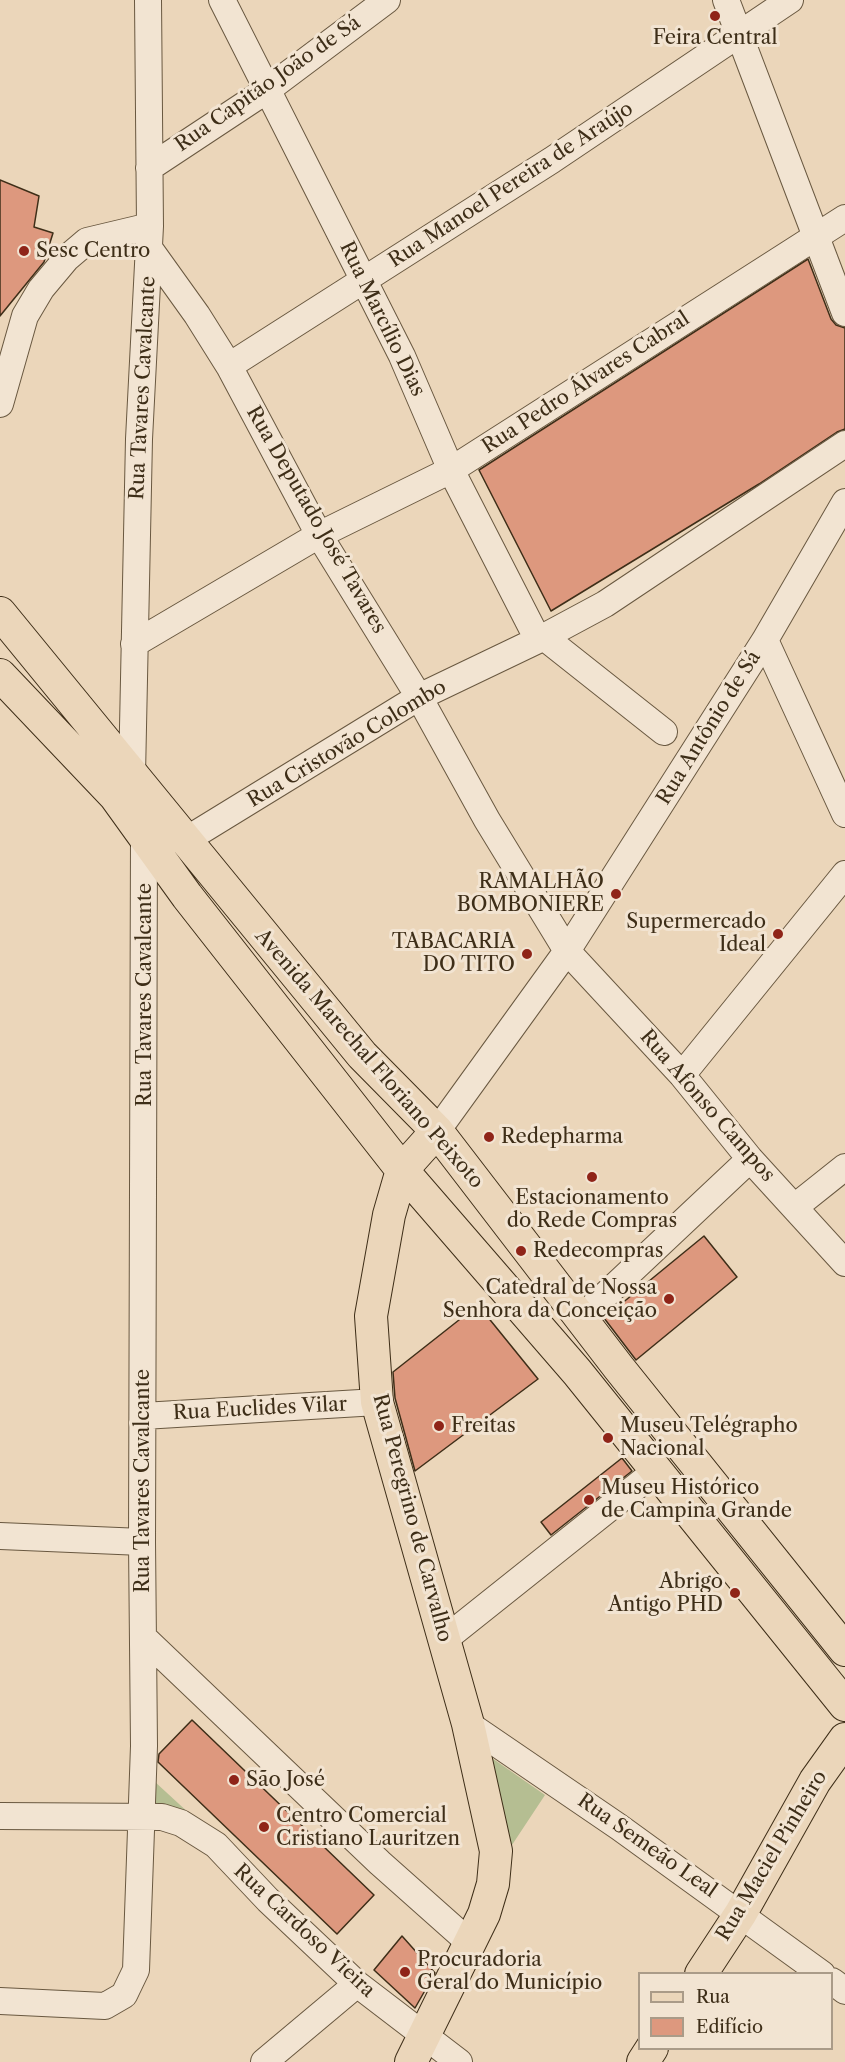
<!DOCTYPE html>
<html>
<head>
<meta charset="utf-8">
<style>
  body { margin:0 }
  #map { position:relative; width:845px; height:2062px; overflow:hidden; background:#ebd6ba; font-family:"Libre Caslon Text",serif }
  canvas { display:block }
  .legend { position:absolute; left:638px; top:1972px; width:195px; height:78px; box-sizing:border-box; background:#f2e4d2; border:2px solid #aa9b88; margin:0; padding:8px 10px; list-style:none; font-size:18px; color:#3e2e18 }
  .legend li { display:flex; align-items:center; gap:12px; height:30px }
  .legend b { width:30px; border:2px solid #aa9b88 }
</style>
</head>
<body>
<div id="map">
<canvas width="845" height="2062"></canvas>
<ul class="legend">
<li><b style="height:8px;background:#ebd6ba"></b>Rua</li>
<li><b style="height:16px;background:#dd987e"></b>Edifício</li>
</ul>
</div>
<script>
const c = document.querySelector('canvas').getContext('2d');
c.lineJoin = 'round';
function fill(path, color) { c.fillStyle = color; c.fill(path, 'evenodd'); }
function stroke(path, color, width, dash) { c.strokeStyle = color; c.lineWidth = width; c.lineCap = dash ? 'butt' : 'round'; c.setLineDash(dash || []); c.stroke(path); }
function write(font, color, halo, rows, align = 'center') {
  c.font = font + ' "Libre Caslon Text",serif'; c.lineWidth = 6; c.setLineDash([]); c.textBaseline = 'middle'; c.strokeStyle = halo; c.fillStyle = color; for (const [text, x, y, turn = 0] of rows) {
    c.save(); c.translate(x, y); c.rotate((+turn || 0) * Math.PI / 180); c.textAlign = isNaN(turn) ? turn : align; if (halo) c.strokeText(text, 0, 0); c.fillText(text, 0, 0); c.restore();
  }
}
fill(new Path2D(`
  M489,1756l56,39 -37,56z
  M154,1781l37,34 -38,-8z`), '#b5be92');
const building = new Path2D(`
  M0,180l39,16 -5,31 19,6 -9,29 -44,54z
  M808,259l23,60 5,6 9,3v101l-8,3 -78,52 -208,127 -72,-141z
  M704,1236l33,41 -101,83 -32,-42z
  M478,1305l60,74 -123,92 -20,-73 -2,-26z
  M622,1458l10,13 -81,64 -10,-13z
  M192,1720l182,175 -37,39 -179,-172 1,-8z
  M402,1936l33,37 -20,35 -41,-38z`);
fill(building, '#dd987e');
stroke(building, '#3e2e18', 1.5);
const minor = new Path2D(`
  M222,0l180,356 49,114 87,170
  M726,0l119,313
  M149,168l118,-78 120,-90
  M149,248l48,67 32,51 90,169 100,162 68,123 80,131 115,124 68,84 95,104
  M229,366l323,-206 238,-160
  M0,404l25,-88 16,-27 26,-31 20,-17 63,-15
  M544,637l120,95
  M765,640l80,174
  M134,644l185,-109 132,-65 394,-252
  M132,775l7,-336 11,-213 -2,-226
  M186,840l233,-143 119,-57 67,-36 240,-160
  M682,1075l163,-201
  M437,1131l130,-180 198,-311 80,-138
  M796,1206l49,-39
  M581,1318l169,-159
  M143,1416l234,-14
  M0,1536l142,6
  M145,1639l235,224 90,80
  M445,1639l212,-169
  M468,1724l151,103 203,147
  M0,1816l162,1 19,6 35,22 52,55 89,84 102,78
  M832,1981l13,10
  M0,2001l105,5 19,-11 12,-25 8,-224 -2,-204 2,-706
  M264,2062l93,-78`);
const major = new Path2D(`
  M0,613l362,442 75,76 182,237 226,282
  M0,675l115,121 72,100 215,274 175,202 268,333
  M701,1974l40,-61 74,-132 30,-42
  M411,2062l73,-148 9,-30 3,-33 -28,-127 -91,-322 -6,-86 18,-101 13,-45 35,-39
  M643,2062l9,-14`);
stroke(minor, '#695840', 28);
stroke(major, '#3e2e18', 34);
stroke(minor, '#f2e4d2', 26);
stroke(major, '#ebd6ba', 32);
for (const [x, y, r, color] of [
  [715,16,6,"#8f2418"],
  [24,251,6,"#8f2418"],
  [616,894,6,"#8f2418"],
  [778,934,6,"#8f2418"],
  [527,954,6,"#8f2418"],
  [489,1137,6,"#8f2418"],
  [592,1177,6,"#8f2418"],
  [521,1251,6,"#8f2418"],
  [669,1299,6,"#8f2418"],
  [439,1426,6,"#8f2418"],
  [608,1438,6,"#8f2418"],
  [589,1500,6,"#8f2418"],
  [735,1593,6,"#8f2418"],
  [234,1780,6,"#8f2418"],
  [264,1827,6,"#8f2418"],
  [405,1972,6,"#8f2418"]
]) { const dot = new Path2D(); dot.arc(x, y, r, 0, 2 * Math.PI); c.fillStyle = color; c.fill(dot); stroke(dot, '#f2e4d2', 2); }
write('20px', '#3e2e18', '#f2e4d2', [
  ["Feira Central",715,38,"center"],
  ["Sesc Centro",36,251],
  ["RAMALHÃO",604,882,"right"],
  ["BOMBONIERE",604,905,"right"],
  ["Supermercado",766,922,"right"],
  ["Ideal",766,945,"right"],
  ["TABACARIA",515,942,"right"],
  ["DO TITO",515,965,"right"],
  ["Redepharma",501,1137],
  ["Estacionamento",592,1198,"center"],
  ["do Rede Compras",592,1221,"center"],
  ["Redecompras",533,1251],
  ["Catedral de Nossa",657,1288,"right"],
  ["Senhora da Conceição",657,1311,"right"],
  ["Freitas",451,1426],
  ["Museu Telégrapho",620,1426],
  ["Nacional",620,1449],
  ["Museu Histórico",601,1488],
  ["de Campina Grande",601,1511],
  ["Abrigo",723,1582,"right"],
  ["Antigo PHD",723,1605,"right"],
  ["São José",246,1780],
  ["Centro Comercial",276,1816],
  ["Cristiano Lauritzen",276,1839],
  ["Procuradoria",417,1960],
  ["Geral do Município",417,1983]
], 'left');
write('20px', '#3e2e18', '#f2e4d2', [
  ["Rua Capitão João de Sá",268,84,-35],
  ["Rua Manoel Pereira de Araújo",511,185,-33],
  ["Rua Marcílio Dias",382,319,64],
  ["Rua Pedro Álvares Cabral",586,383,-33],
  ["Rua Tavares Cavalcante",143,388,-87],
  ["Rua Deputado José Tavares",316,520,60],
  ["Rua Antônio de Sá",709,728,-58],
  ["Rua Cristovão Colombo",347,744,-31],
  ["Rua Tavares Cavalcante",145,995,-90],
  ["Avenida Marechal Floriano Peixoto",369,1059,49],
  ["Rua Afonso Campos",707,1106,49],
  ["Rua Euclides Vilar",260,1409,-3],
  ["Rua Tavares Cavalcante",143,1481,-90],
  ["Rua Peregrino de Carvalho",412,1518,75],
  ["Rua Semeão Leal",647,1846,35],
  ["Rua Maciel Pinheiro",772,1856,-59],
  ["Rua Cardoso Vieira",304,1931,43]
]);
</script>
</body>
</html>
